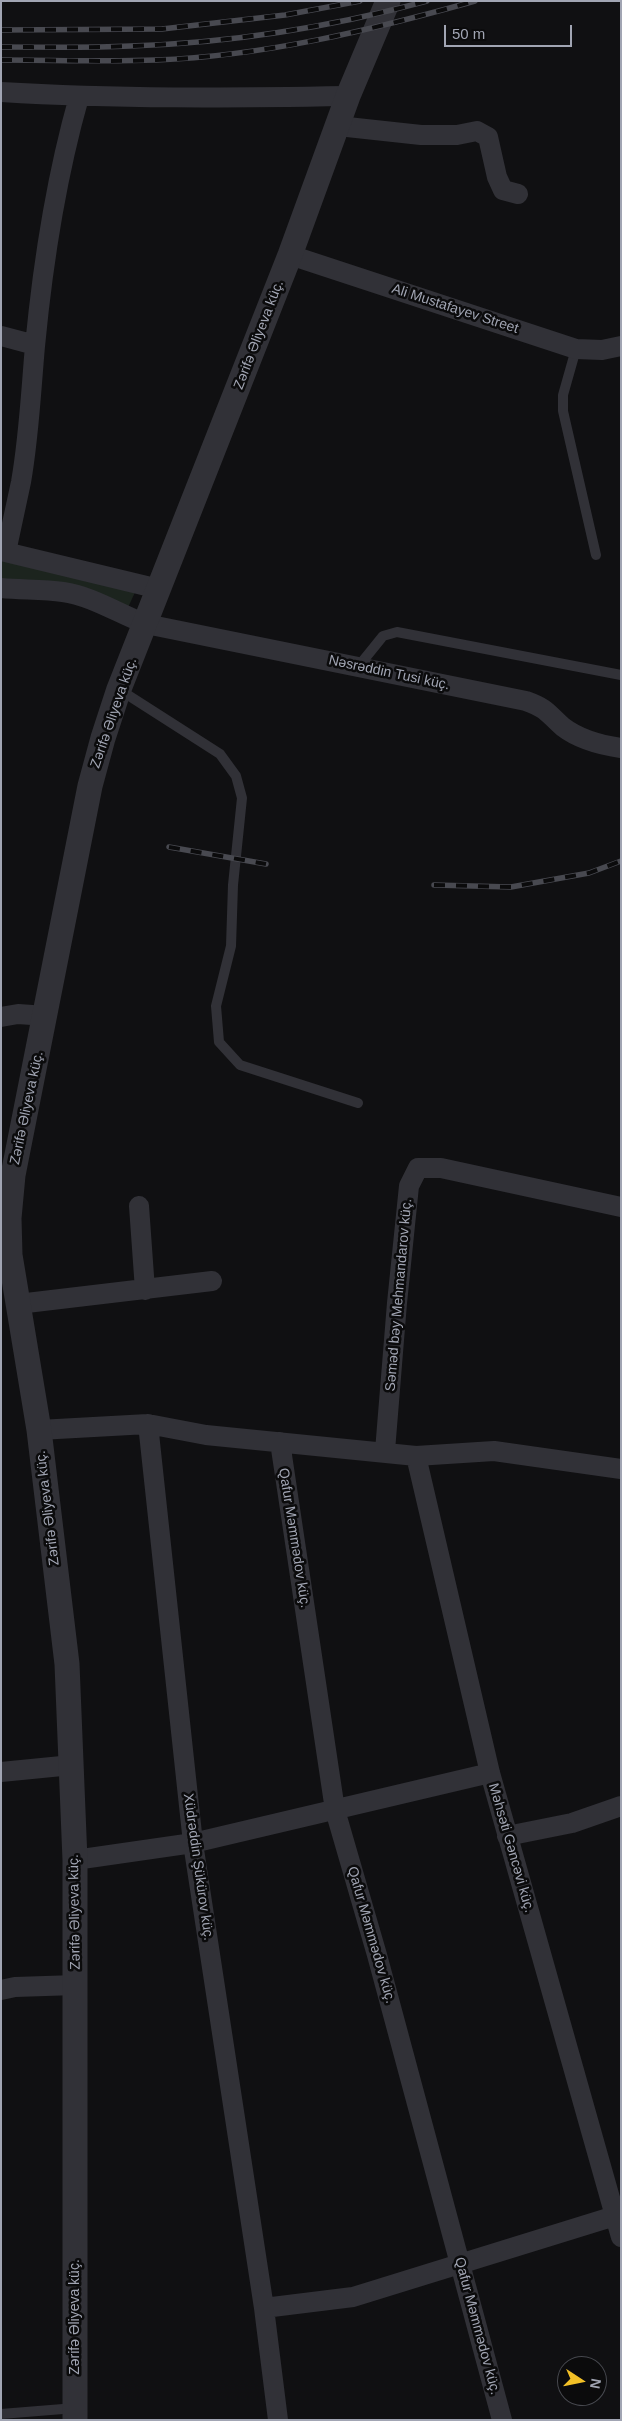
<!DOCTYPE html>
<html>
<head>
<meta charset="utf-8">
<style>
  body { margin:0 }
  #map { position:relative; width:622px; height:2421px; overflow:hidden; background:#101012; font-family:Arial,sans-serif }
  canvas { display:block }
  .frame { position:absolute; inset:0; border:2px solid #a1a5b3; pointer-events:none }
  .north { position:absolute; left:557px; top:2356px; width:50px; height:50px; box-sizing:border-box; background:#0b0b0c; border:1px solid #47494f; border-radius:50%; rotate:101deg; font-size:14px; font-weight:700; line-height:20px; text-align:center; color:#a1a5b3 }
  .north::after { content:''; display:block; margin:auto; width:18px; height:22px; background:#f2c027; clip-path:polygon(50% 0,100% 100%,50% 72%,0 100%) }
  .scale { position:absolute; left:444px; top:25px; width:128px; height:22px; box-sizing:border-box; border:2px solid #a1a5b3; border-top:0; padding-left:6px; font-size:15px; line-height:18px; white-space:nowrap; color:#a1a5b3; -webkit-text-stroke:4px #0b0b0c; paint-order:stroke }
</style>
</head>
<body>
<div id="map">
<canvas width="622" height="2421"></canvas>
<div class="frame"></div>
<div class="north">N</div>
<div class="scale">50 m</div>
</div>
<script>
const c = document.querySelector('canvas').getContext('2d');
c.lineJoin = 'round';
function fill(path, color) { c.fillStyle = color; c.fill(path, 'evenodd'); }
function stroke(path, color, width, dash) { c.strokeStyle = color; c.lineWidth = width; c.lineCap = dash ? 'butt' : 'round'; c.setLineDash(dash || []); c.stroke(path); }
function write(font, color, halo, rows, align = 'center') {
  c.font = font + ' Arial,sans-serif'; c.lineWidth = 5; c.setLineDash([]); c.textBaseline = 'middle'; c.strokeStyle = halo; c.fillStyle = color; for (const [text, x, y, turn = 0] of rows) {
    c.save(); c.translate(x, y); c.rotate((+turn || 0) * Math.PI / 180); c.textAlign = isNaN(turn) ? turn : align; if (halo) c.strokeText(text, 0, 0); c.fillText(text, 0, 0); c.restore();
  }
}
fill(new Path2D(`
  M1,560l135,30 -10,22 -125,-31z`), '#1c241e');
stroke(new Path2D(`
  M576,349l-13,46v16l33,144
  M358,667l25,-31 14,-4 224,43
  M120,690l100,64 16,22 6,22 -9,87 -2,61 -15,60 3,36 21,23 118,38
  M1,2414l62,-5`), '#313137', 10);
stroke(new Path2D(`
  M1,92c116,7 231,6 347,4
  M338,126l83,9h36l20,-4 11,6 9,40 6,13 15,4
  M290,255l286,94 26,1 19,-4
  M1,336l34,9
  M1,551l158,38
  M6,552c5,-24 10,-47 15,-70 8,-45 10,-91 14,-136 8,-84 21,-168 44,-249
  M1,588c21,2 42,1 62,4 29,4 56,22 83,32l380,77c22,8 21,12 37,26 17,13 37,18 58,21
  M1,1017l17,-3 28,2
  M139,1206l6,84
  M18,1304l194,-23
  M148,1424l45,419 71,465 14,112
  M39,1430l109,-6 58,11 210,21 78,-5 127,18
  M280,1442l55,368 42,145 125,465
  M385,1451l12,-148 12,-117 9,-18h23l180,39
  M416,1456l74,317 131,464
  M1,1772l71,-7
  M507,1836l65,-13 49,-17
  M75,1860l118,-17 297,-70
  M1,1990l14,-3 61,-2
  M264,2308l89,-11 268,-83`), '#313137', 20);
stroke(new Path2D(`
  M75,2420v-560l-8,-196 -28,-234 -29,-175 -1,-37 4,-43 77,-389 13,-48 16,-49 171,-434 58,-159 40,-95`), '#313137', 25);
const rail = new Path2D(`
  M1,30l161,-1 123,-14 75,-14
  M1,47c43,0 86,1 129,-1 99,-3 201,-19 297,-45
  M1,60c52,0 104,2 155,0 109,-4 215,-30 319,-59
  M169,847l97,17
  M434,885l77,2 78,-14 32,-12`);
stroke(rail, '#484950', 5.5);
stroke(rail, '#0b0b0c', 4, [11]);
write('14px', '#a1a5b3', '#0b0b0c', [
  ["Ali Mustafayev Street",455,309,18],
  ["Zərifə Əliyeva küç.",259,335,-69],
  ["Nəsrəddin Tusi küç.",389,673,12],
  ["Zərifə Əliyeva küç.",114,713,-71],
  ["Zərifə Əliyeva küç.",27,1108,-78],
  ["Səməd bəy Mehmandarov küç.",399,1295,-85],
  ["Zərifə Əliyeva küç.",48,1508,-97],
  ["Qafur Məmmədov küç.",294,1538,81],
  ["Məhsəti Gəncəvi küç.",511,1848,74],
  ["Xüdrəddin Şükürov küç.",198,1867,82],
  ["Zərifə Əliyeva küç.",75,1912,-91],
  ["Qafur Məmmədov küç.",371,1935,74],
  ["Zərifə Əliyeva küç.",75,2317,-90],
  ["Qafur Məmmədov küç.",477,2326,75]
]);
</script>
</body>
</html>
